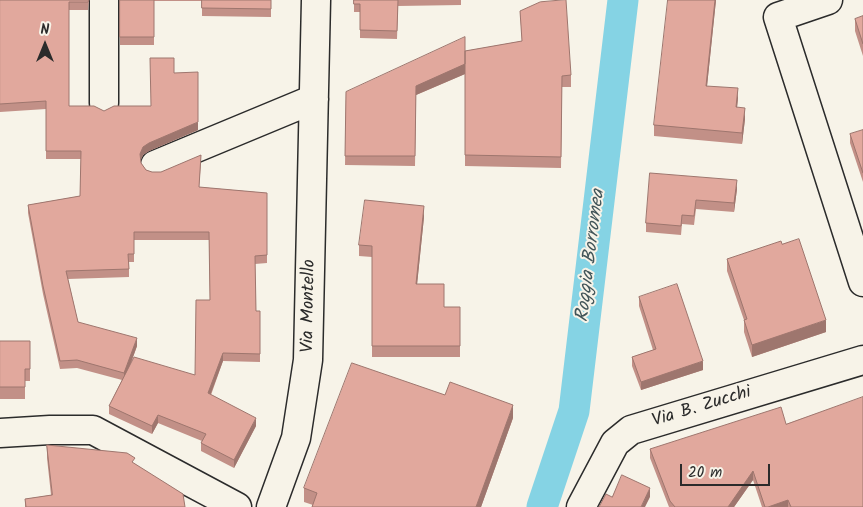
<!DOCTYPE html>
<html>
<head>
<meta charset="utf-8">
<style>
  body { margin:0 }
  #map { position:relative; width:863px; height:507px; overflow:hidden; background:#f7f3e8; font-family:Kalam,sans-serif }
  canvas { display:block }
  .north { position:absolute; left:20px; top:20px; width:50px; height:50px; -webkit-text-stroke:4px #f7f3e8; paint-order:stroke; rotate:0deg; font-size:14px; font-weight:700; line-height:20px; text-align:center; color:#2b2b2b }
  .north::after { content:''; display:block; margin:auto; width:18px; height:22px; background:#2b2b2b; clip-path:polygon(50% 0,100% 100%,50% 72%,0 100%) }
  .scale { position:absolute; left:680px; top:464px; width:90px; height:22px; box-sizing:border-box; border:2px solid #2b2b2b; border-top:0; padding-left:6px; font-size:15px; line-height:18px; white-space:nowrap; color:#2b2b2b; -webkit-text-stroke:4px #f7f3e8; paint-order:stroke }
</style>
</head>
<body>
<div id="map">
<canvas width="863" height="507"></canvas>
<div class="north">N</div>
<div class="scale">20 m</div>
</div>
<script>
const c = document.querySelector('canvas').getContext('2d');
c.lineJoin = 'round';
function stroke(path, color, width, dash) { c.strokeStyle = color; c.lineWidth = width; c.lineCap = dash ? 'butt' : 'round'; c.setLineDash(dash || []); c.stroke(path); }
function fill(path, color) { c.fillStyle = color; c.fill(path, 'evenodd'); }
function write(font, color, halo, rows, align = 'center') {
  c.font = font + ' Kalam,sans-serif'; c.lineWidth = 4; c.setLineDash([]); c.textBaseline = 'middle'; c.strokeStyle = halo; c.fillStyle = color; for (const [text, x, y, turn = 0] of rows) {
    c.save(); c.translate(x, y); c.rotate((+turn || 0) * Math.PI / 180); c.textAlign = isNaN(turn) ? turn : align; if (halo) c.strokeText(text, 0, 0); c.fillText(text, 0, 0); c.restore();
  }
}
stroke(new Path2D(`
  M542,507l32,-96 49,-411`), '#85d3e4', 31);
const minor = new Path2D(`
  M828,0l-50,17 85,265
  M104,103v-103
  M155,165l159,-66
  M0,433l50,-3h43l144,77
  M271,507l25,-69 12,-78 8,-360
  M581,507l34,-64 16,-13 232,-70`);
stroke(minor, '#2b2b2b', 31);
stroke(minor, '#f7f3e8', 28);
fill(new Path2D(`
  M0,0h89l-1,10h-19v96l35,5 47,-5 23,-33 24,57 -49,21 -6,4 -3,6 1,2 5,7 6,2h9l40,-9 -2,24 68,6v70l-12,1 1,47h4v51l-37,-1 -12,34 45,31 -22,42 -33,-17v-8l1,-2 -44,-18 -6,11 -43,-20v-8l13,-26 -45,-12 -17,1 -17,-75 -15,-81v-8l52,-9 1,-37h-35v-50l-46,3zM134,240h75l1,60 -15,75 -65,-9 7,-20 -59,-24 -10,-43 61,-2v-15h5z
  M120,0h151v17l-69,-1v-15h-48v44h-34z
  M354,0h107v5l-63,1 -1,33 -37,-1v-26h-6z
  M716,0l-9,86 31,12 -1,9 8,12 -3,25 -88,-8v-11z
  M520,11l51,64v12h-9l-1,81 -96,-2v-113v21l-49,21 -1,71 -70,-1 1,-73 119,-41 57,-10z
  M863,16v40l-8,-25v-12z
  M863,130v52l-13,-39v-9z
  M650,173l87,16 -3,23 -38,-3 -2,16 -12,-1 -1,11 -35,-3v-9z
  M424,217l-7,67 27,23h16v50h-88v-100l-13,-1v-11z
  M727,259l99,73 -74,25 -8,-25v-12l-17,-49z
  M639,297l64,73 -62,20 -9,-24v-9l21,-7 -14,-44z
  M0,341h30v40h-5v18h-25z
  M513,418l-32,89h-169l1,-2 -9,-3v-14z
  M786,424l77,83h-101l-9,-27 -19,27h-65l-19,-49v-9z
  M47,445l88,19 50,43h-160v-8l26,-4 -4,-37z`), '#c29087');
fill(new Path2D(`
  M715,0h1l-10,96v-10z
  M465,37v37l-49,21 -1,71 1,-80z
  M738,88v10l-2,20v-11z
  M745,108v11l-3,25v-11z
  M198,122v8l-49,21 -6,4 -3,7v-8l3,-7 6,-4z
  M737,180v9l-3,23v-9z
  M424,206v11l-8,78v-11z
  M826,320v12l-74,25v-12z
  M137,338v8l-13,35v-8z
  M223,353v8l-15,40v-8z
  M703,361v9l-62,20v-8z
  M513,405v13l-32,89h-5z
  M158,415v8l-6,11v-8z
  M256,418v8l-22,42v-8z
  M753,471v9l-19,27h-6z
  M650,488v9l-5,10h-4z
  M788,500v7h-20z`), '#9e766e');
const building = new Path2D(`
  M0,0h89l-1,2h-19v104h25l10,5 10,-5h37l-1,-48h24v15l24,-1v50l-49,21 -6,4 -3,7 1,9 5,7 6,2h9l40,-17 -2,32 68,6v62l-12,1 1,55h4v43l-37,-1 -15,40 48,25 -22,42 -33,-17 5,-9 -48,-19 -6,11 -43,-20 25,-49 61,18 1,-75h14l-1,-68h-75v22h-6l1,15 -63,2 12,51 59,16 -13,35 -47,-13 -17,1 -17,-75 -15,-81 52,-9 1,-45h-35v-50l-46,3z
  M120,0h34v37h-34z
  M202,0h69v9l-69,-1z
  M354,0h44l-1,31 -37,-1v-26h-6z
  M566,0l5,75 -9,1 -1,81 -96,-2v-104l57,-10 -2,-30 20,-9z
  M668,0h47l-9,86 32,2 -2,19 9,1 -3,25 -88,-8z
  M863,16v28l-8,-25z
  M465,37v27l-49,22 -1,70h-70l1,-64z
  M863,130v43l-13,-39z
  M650,173l87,7 -3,23 -38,-3 -2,16 -12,-1 -1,11 -35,-3z
  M365,200l59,6 -8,78h28v23h16v39h-88v-100l-13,-1z
  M799,239l27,81 -74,25 -8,-25 3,-1 -20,-60 54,-18 1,3z
  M677,284l26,77 -62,21 -9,-25 24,-8 -17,-52z
  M0,341h30v28h-5v18h-25z
  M352,363l93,32 5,-13 63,23 -37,102h-164l5,-14 -13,-5z
  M863,397v110h-72l-3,-7 -20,7h-3l-12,-36 -25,36h-53l-5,-6 -20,-52 131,-42 5,17z
  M47,445l80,8 8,5 -3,4 51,32 2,13h-159l-1,-8 27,-4z
  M622,475l28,13 -9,19h-42l7,-13 6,3z`);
fill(building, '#e1a89d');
stroke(building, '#9e766e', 1);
write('18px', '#2b2b2b', '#f7f3e8', [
  ["Via Montello",310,306,-89],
  ["Via B. Zucchi",702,408,-17]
]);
write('italic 19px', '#425559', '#f7f3e8', [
  ["Roggia Borromea",592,256,-83]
]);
</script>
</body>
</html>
